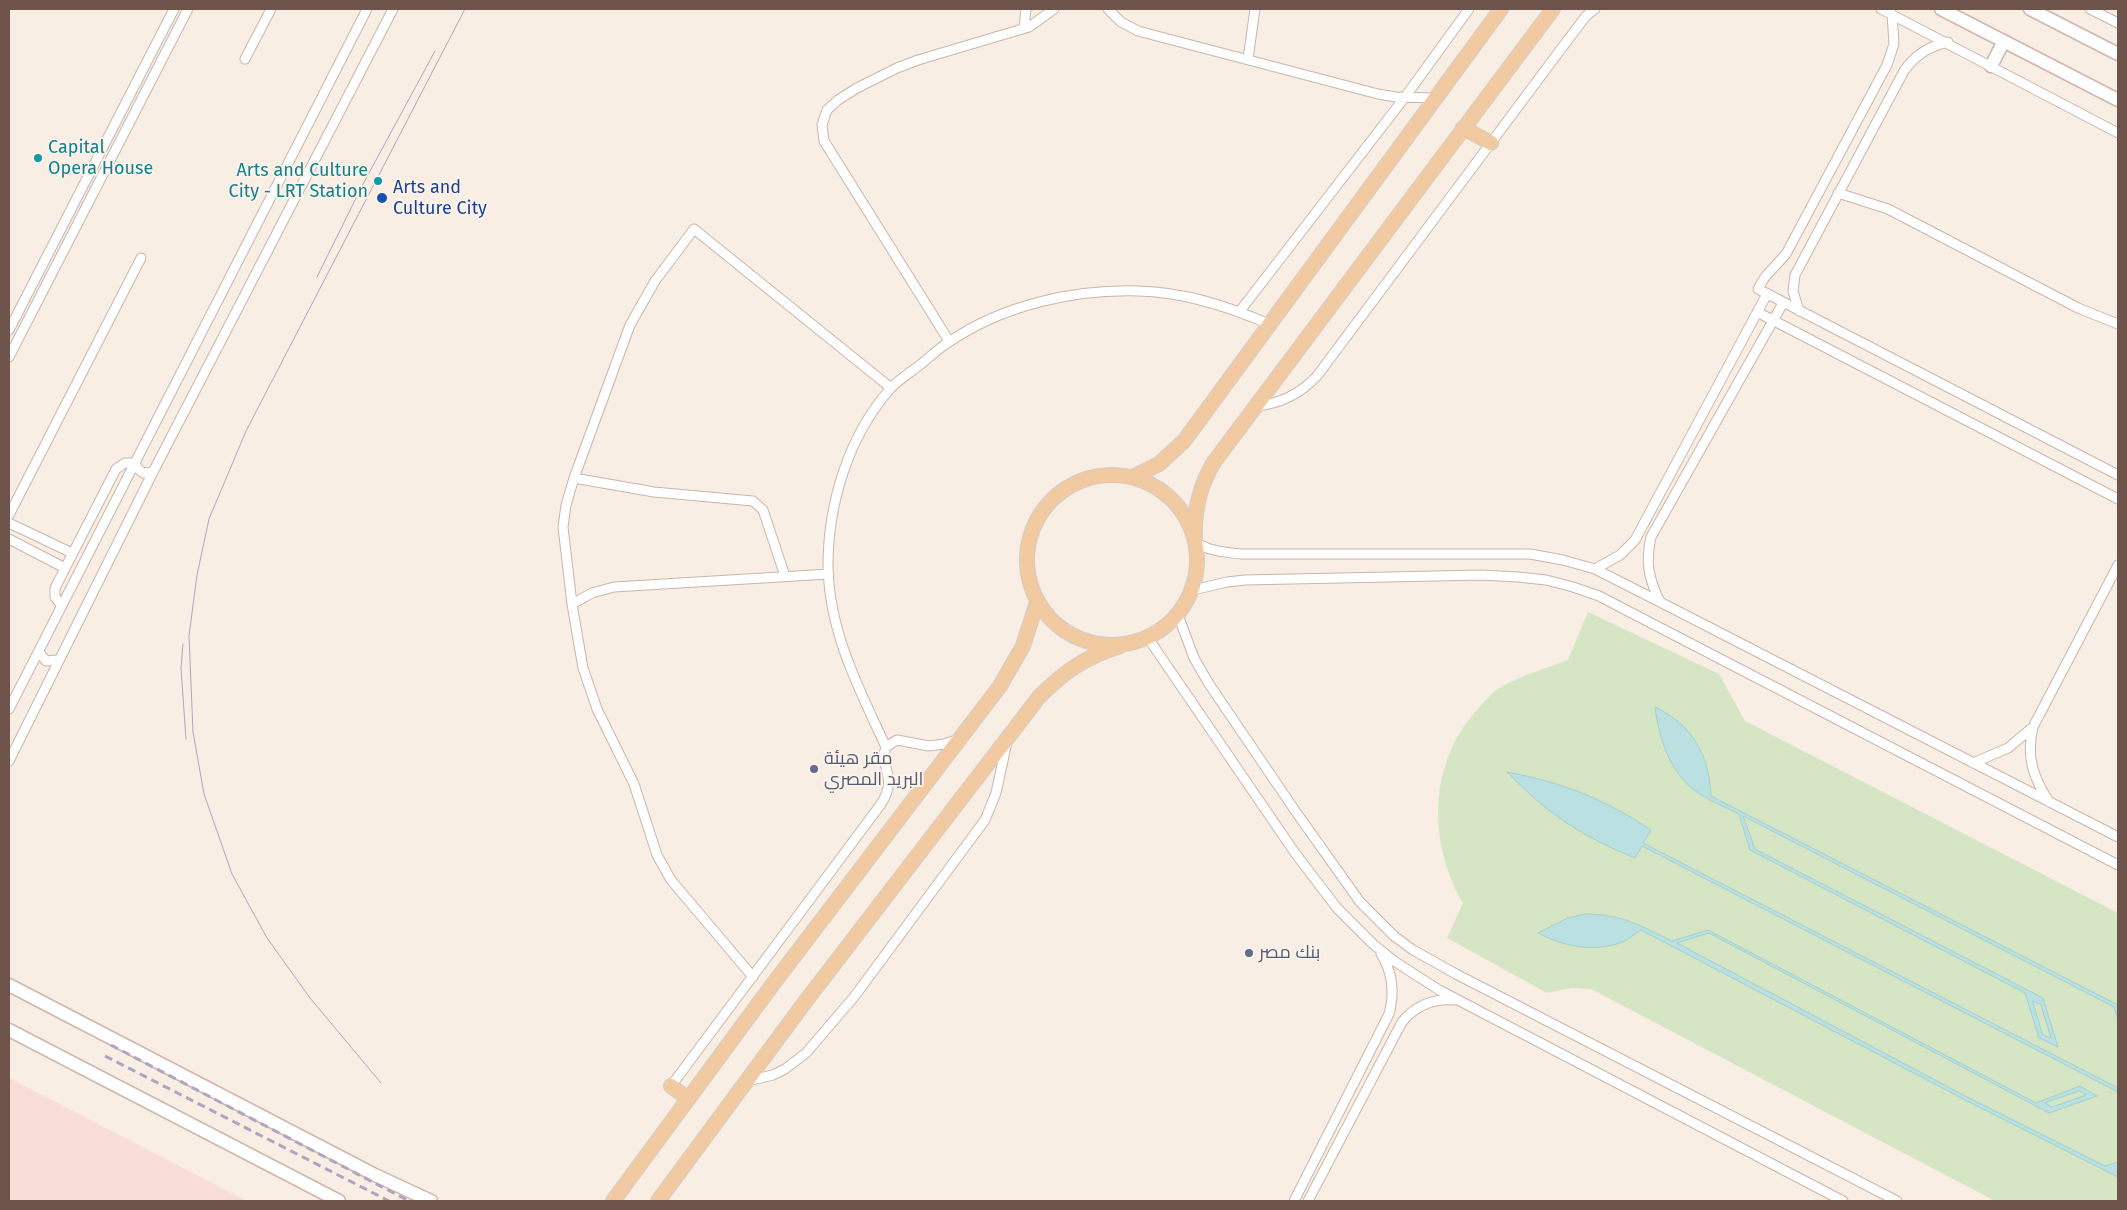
<!DOCTYPE html>
<html>
<head>
<meta charset="utf-8">
<style>
  body { margin:0 }
  #map { position:relative; width:2127px; height:1210px; overflow:hidden; background:#f9eee4; font-family:"Fira Sans",sans-serif }
  canvas { display:block }
  .frame { position:absolute; inset:0; border:10px solid #6f544c; pointer-events:none }
</style>
</head>
<body>
<div id="map">
<canvas width="2127" height="1210"></canvas>
<div class="frame"></div>
</div>
<script>
const c = document.querySelector('canvas').getContext('2d');
c.lineJoin = 'round';
function fill(path, color) { c.fillStyle = color; c.fill(path, 'evenodd'); }
function stroke(path, color, width, dash) { c.strokeStyle = color; c.lineWidth = width; c.lineCap = dash ? 'butt' : 'round'; c.setLineDash(dash || []); c.stroke(path); }
function write(font, color, halo, rows, align = 'center') {
  c.font = font + ' "Fira Sans",Cairo,sans-serif'; c.lineWidth = 4; c.setLineDash([]); c.textBaseline = 'middle'; c.strokeStyle = halo; c.fillStyle = color; for (const [text, x, y, turn = 0] of rows) {
    c.save(); c.translate(x, y); c.rotate((+turn || 0) * Math.PI / 180); c.textAlign = isNaN(turn) ? turn : align; if (halo) c.strokeText(text, 0, 0); c.fillText(text, 0, 0); c.restore();
  }
}
fill(new Path2D(`
  M9,1078l238,123h-238z`), '#f9ded8');
fill(new Path2D(`
  M1588,612l131,62 26,47 373,192v288h-123l-404,-212 -19,-1 -25,5 -100,-55 16,-35c-35,-61 -35,-138 13,-192 8,-9 17,-20 28,-26 20,-10 43,-17 64,-25z`), '#d6e5c4');
const water = new Path2D(`
  M1655,707c38,18 54,48 56,89l407,209v15l-4,-13 -371,-191 12,33 288,149 15,49 -19,-9 -14,-45 -275,-143 -11,-36c-14,-7 -32,-14 -45,-24 -25,-20 -35,-52 -39,-83zM2033,1001l8,4 10,33 -8,-3z
  M1507,772c57,11 96,26 144,58l-8,13 475,245v4l-476,-246 -7,12c-54,-22 -87,-44 -128,-86z
  M1585,914c37,0 56,12 87,27l36,-11 328,173 44,-17 17,10 -48,17 -340,-180 -32,10 292,155 136,68 13,-4v15l-151,-76 -326,-171c-5,3 -11,8 -16,11 -29,12 -61,6 -87,-8l30,-15zM2080,1091l6,4 -34,12 -7,-4z`);
fill(water, '#bae0e1');
stroke(water, '#a2d0d1', 1);
const street = new Path2D(`
  M1108,9l13,13 17,9 240,63 18,3 40,1
  M1881,9l237,124
  M2090,9l28,14
  M1892,14l2,30 -7,21 -101,189 -21,23 -7,12 360,186
  M1024,28l2,-19
  M245,59l26,-50
  M1248,59l7,-50
  M1838,193l50,16 190,99 40,16
  M1240,311l165,-214 64,-88
  M1799,311l-6,-20 2,-16 109,-204c11,-16 25,-25 44,-29
  M1757,312l361,187
  M9,330l165,-321
  M949,341l-125,-200 -2,-16 5,-15 11,-10 19,-12 40,-20 21,-8 111,-33 25,-18
  M9,357l179,-348
  M1256,406c24,-2 44,-12 61,-30l241,-323 28,-37 9,-7
  M574,478l80,14 99,9 10,9 22,66
  M9,515l132,-257
  M9,523l63,30
  M9,539l56,29
  M1196,542c14,10 29,10 45,12h289l33,6 32,9 65,33 458,235
  M1595,569l25,-14 15,-15 132,-246
  M1193,590l34,-8 18,-2 237,-5 36,2 28,3 27,7 26,9 25,13 494,256
  M1660,602c-11,-23 -15,-39 -9,-65l132,-234
  M572,604l20,-11 22,-6 215,-13
  M62,606l-7,-9v-9l61,-119 9,-6h10l3,6 5,4 10,-1
  M1178,615l16,43 15,26 87,128 64,90 34,34 19,14 43,24 441,227
  M1148,638l147,215 42,55 36,36 21,17 45,29 404,211
  M39,652l7,9 11,-1
  M9,709l358,-700
  M886,747c-27,-58 -57,-115 -58,-181 0,-62 20,-129 62,-177 8,-9 21,-17 31,-25 9,-7 18,-16 28,-22 54,-37 125,-53 190,-51 45,1 88,15 130,33
  M9,761l144,-289 240,-463
  M1973,763l35,-15 24,-20
  M2049,802c-16,-25 -23,-45 -16,-75l85,-162
  M753,977l-82,-97 -14,-25 -23,-71 -37,-75 -14,-41 -11,-64 -9,-77 3,-22 8,-27 56,-153 25,-44 39,-52 197,159
  M747,1081l26,-6 12,-6 21,-16 48,-56 131,-177 11,-27 11,-51
  M671,1086l210,-282c18,-28 -3,-38 5,-57l11,-7 32,6 15,-2 15,-5
  M1294,1201l95,-187c6,-22 4,-41 -8,-60
  M1308,1201l94,-179c14,-17 31,-24 53,-22`);
const secondary = new Path2D(`
  M1941,9l177,91
  M2030,9l88,45
  M1991,66l13,-25
  M9,985l366,190 56,26
  M9,1030l330,171`);
const primary = new Path2D(`
  M1463,128l28,15
  M1027 560a85 85 0 1 1 170 0a85 85 0 1 1-170 0Z
  M1133,477l26,-13 25,-23 317,-432
  M1195,537c-1,-28 5,-52 19,-75l339,-453
  M671,1086l17,13
  M613,1201l160,-217 227,-298 23,-40 14,-44
  M658,1201l144,-195 237,-309c26,-26 46,-40 81,-51`);
stroke(street, '#c9b5ab', 11);
stroke(secondary, '#ceb6ac', 15);
stroke(primary, '#d4ccc9', 16);
stroke(street, '#fff', 9);
stroke(secondary, '#fff', 12);
stroke(primary, '#f2caa2', 14);
stroke(new Path2D(`
  M317,277l45,-91 73,-135
  M183,644l-2,24 5,71
  M381,1083l-71,-85 -43,-60 -35,-64 -28,-80 -11,-62 -4,-96 8,-61 12,-56 37,-88 219,-422`), '#b0a4c1', 1);
stroke(new Path2D(`
  M111,1045l298,156
  M105,1056l284,145`), '#b0a4c1', 3, [8, 5]);
for (const [x, y, r, color] of [
  [38,158,5,"#0f9aa8"],
  [378,181,5,"#0f9aa8"],
  [382,198,6,"#1a4fb4"],
  [814,769,5,"#5c6f8a"],
  [1249,953,5,"#5c6f8a"]
]) { const dot = new Path2D(); dot.arc(x, y, r, 0, 2 * Math.PI); c.fillStyle = color; c.fill(dot); stroke(dot, '#fdf2e9', 2); }
write('18px', '#0d838f', '#fdf2e9', [
  ["Capital",48,148],
  ["Opera House",48,169],
  ["Arts and Culture",368,171,"right"],
  ["City - LRT Station",368,192,"right"]
], 'left');
write('18px', '#164399', '#fdf2e9', [
  ["Arts and",393,188],
  ["Culture City",393,209]
], 'left');
write('18px', '#4e5e75', '#fdf2e9', [
  ["مقر هيئة",824,759],
  ["البريد المصري",824,780],
  ["بنك مصر",1259,953]
], 'left');
</script>
</body>
</html>
